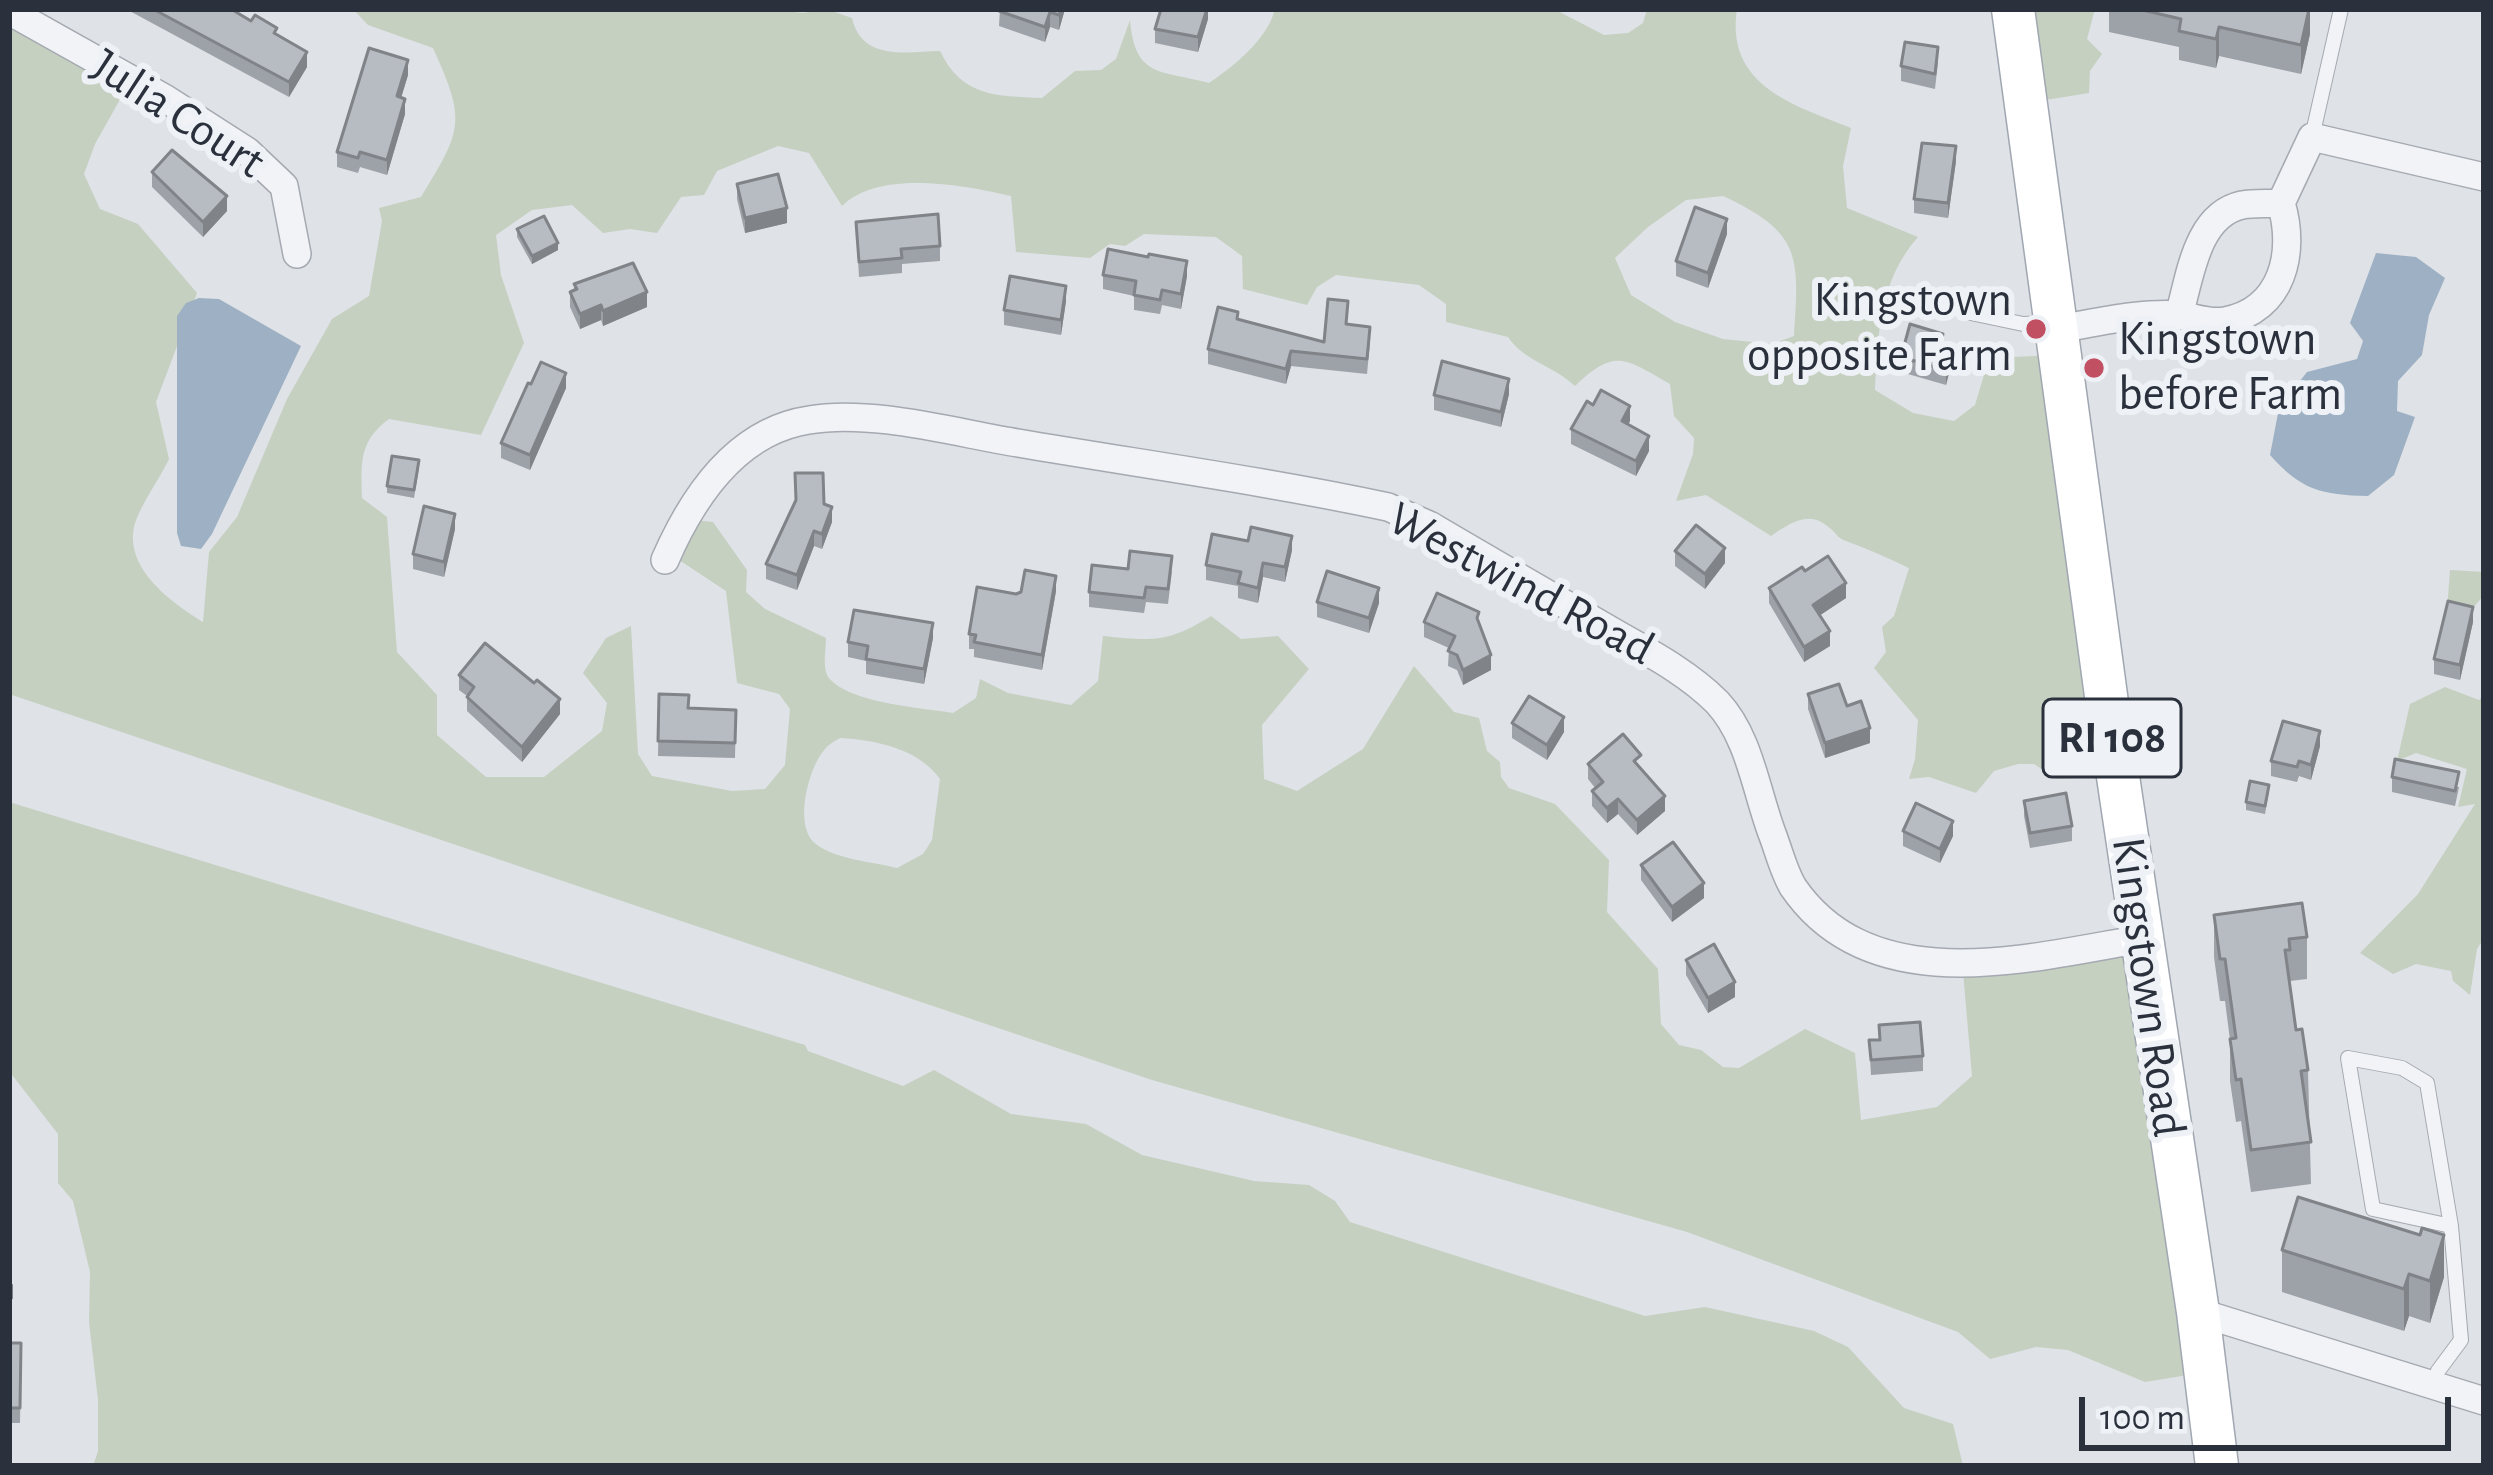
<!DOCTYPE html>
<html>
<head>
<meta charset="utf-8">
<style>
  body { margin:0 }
  #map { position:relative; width:2493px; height:1475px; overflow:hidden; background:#dfe2e7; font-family:"Alegreya Sans",sans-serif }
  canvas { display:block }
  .frame { position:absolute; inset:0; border:12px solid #2a313d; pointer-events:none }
  .scale { position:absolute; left:2079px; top:1397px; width:372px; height:54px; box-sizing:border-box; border:6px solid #2a313d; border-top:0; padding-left:15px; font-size:36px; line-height:42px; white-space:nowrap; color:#2a313d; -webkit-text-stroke:9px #eef1f5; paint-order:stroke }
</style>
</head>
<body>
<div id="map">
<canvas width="2493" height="1475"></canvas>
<div class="frame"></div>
<div class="scale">100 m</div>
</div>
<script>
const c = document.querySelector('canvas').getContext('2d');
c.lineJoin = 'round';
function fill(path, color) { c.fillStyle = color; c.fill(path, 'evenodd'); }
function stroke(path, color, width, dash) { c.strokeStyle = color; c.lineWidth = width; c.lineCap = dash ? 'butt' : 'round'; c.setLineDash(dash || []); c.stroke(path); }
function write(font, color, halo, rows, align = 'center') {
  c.font = font + ' "Alegreya Sans",sans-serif'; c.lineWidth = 12; c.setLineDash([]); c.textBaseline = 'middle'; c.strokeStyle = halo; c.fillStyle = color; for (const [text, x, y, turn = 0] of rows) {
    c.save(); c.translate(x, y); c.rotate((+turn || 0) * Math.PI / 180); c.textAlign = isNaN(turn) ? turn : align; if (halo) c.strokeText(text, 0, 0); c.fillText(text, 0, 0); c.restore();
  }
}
fill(new Path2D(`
  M353,9h414l36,4 23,-4 26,9c10,43 53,34 88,33 22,46 56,45 102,47l33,-27 26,-1 15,-11 14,-39c5,58 30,50 79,63 25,-17 58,-43 66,-74h279l50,26 24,-2 15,-10 4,-14h90c-12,77 57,96 114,119l-8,38 4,42 71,29c-39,44 -40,97 -43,153l38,23 41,8 21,-16 14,-47 69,-3 59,421 -60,3 -23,-15h-16l-24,7 -18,22 -47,-16 -20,2 6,-20 3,-39 -44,-52 12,-16 -4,-25 12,-11 15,-48c-21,-10 -41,-19 -63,-27 -11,-5 -6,-4 -15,-12 -22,-20 -39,-7 -60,7l-65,-41 -30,6 17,-47 1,-16 -20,-22 -4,-32c-45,-25 -54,-37 -95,2 -21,-20 -51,-25 -67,-49l-62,-15v-18l-27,-19 -83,-10 -19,12 -10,18 -64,-16 -1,-33 -26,-19 -72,-3 -19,12 -15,-2 -20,14 -74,-6 -5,-56c-47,-11 -132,-27 -169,10l-33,-53 -31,-7 -61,25 -13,24 -23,2 -24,36 -27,-4 -27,4 -31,-28 -40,5 -36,25 5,40 23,68 -43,92 -92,-16c-30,22 -28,43 -27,79l25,19 10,135 40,43v40l49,42h58l58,-46 5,-28 -24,-30 23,-35 25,-12 7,128 14,22 80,15 33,-2 20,-24 5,-56 -11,-15 -42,-11 -11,-92 -56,-37 14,-35 29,3 34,48 -1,22 19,17 61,29c0,11 -4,31 3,40 20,25 94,30 124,35l23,-15 4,-19 28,14 63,12 27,-24 5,-45c49,5 65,7 108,-20l30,23 37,-3 31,33 -47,56 2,54 33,12 66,-42 51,-83 40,46 25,6 8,33 13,11 1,15 8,11 46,16 54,56 -2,52 51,57 3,55 18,21 22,5 22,17 16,1 66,-39 50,24 6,67 76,-13 35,-31 -10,-116 168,-20 70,433 -55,9 -77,-32 -32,-3 -46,12 -32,-27 -271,-100 -535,-152 -1143,-386v-683l122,69 -36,64 -11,30 16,35 38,15 59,69 -41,109 13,57c-10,21 -29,46 -35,68 -9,42 38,76 69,95l6,-70 28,-35 50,-118 45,-80 37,-23 13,-75 -3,-13 42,-11c42,-68 45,-76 12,-149l-65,-23zM1723,196c77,36 77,58 71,140l-22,8 -49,-5 -48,-17 -44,-27 -16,-37 33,-31 38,-27zM840,738c36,2 79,11 100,41l-8,61 -9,14 -26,14c-24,-6 -63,-9 -81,-24 -23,-17 -8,-76 9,-95 4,-5 10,-8 15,-11z
  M2013,9h82l-8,30 15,15 -12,17 -1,22 -62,10z
  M2450,570l34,2v23l-11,13 -18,-5 -8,7z
  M2445,687l34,13 5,-5v243l-7,11 -7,46 -17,-14 -2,-10 -35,-7 -23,10 -33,-21 58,-59 57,-90 -17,3 9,-38 -51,-16 -19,8 13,-57z
  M9,802l796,243 3,6 95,35 31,-16 77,44 75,10 56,31 112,26 55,4 26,16 15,21 295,94 60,-9 109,24 34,16 56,61 49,16 10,42h-1870l5,-15v-51l-9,-78 1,-50 -17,-71 -15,-18v-49l-49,-63z`), '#c5d0c1');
fill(new Path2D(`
  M2376,253l40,4 29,21 -16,37 -7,40 -24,26 -1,30 18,6 -21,58 -26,21c-47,-1 -67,-6 -98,-41l9,-47 28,-36 50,-13 6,-18 -13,-18z
  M199,298l20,1 82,47 -89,188 -11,15 -20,-3 -4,-13v-217l9,-13z`), '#9eb1c4');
const service = new Path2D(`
  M2312,137l29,-128
  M1966,312l57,12 28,-1
  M2433,1385l5,-14 23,-31 -10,-114 -78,-17 -25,-151 54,10 25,15 24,143`);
const minor = new Path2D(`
  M9,11l157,88 81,52 37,35 13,68
  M2179,315c11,-37 17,-100 63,-110 12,-2 26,-1 39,-2
  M2057,329c38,-6 83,-17 122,-14 15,2 29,9 46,6 58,-11 71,-69 56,-118l31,-66 172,40
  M665,560c27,-62 71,-129 144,-140 63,-11 147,13 209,23 123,21 248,38 370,64l41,18c58,34 116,68 174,101 39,23 82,44 114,76 33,35 39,90 56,134 6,16 11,36 20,51 78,114 236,71 348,52
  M2198,1312l286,89`);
const primary = new Path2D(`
  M2013,9l94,694 91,609 19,154`);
stroke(service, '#a5a9b1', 16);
stroke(minor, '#a5a9b1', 30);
stroke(primary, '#a0a7b1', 45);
stroke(service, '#f2f3f6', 14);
stroke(minor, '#f2f3f6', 27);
stroke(primary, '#fff', 42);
fill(new Path2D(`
  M126,9h105l46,25 30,33 -18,30z
  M1000,9h65l-6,21 -9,-3 -5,15 -46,-16z
  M1208,9v10l-10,33 -43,-9v-14z
  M2109,9h201v25l-9,40 -82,-18 -3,12 -37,-8v-13l-70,-15z
  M1938,62l-3,27 -34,-8v-15z
  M408,75l-7,23 4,16 -18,61 -27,-8 -2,6 -21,-6v-15z
  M1956,161l-8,57 -34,-5v-14z
  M152,172l75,39 -24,26 -51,-50z
  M737,184l50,39 -42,10 -8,-34z
  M856,222l84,24v15l-38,3v9l-43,4z
  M517,229l41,21 -26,14 -15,-27z
  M1727,234l-19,54 -32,-12v-15z
  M1103,275l84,1 -6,33 -19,-4 -2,9 -26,-4v-14l-31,-7z
  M574,284l73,23 -44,19 -2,-6 -21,9 -10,-22v-15l4,-1z
  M1066,301l-5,34 -57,-10v-15z
  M1238,320l86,22 24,-18 22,18 -3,32 -76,-8 -5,18 -78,-20v-15z
  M1943,343l9,18 -6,24 -45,-13v-15z
  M531,384l35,4 -36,82 -29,-12v-15z
  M1509,394l-8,33 -67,-17v-15z
  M1630,421l-2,4 21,26 -13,25 -65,-32v-15z
  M419,468l-5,30 -27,-5v-7z
  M824,504l8,18 -10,27 -8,-3 -17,44 -31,-11v-15z
  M455,529l-11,48 -31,-8v-15z
  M1292,550l-7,32 -22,-5 -5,26 -20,-5v-12l-32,-6v-15z
  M1675,551l50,12 -20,26 -30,-23z
  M1128,569l44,2 -4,33 -22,-2 -2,11 -55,-6v-15z
  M1805,571l41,27 -26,17 10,31 -26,16 -35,-59v-15z
  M1056,591l-14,79 -68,-13v-8h-5v-15l47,-40z
  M1317,602l62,1 -10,30 -52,-16z
  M1424,622l55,3 12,45 -28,15 -6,-15 -9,-4 1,-18 -25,-11z
  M2473,622l-13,58 -26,-6v-15z
  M933,638l-9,46 -58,-10v-13l-18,-4v-15z
  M459,675l101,39 -38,48 -55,-51v-15l-8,-6z
  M659,694l29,14 48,2 -1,48 -77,-2z
  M1808,694l39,12 23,37 -45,15 -17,-49z
  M1512,723l52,9 -17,28 -35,-22z
  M2320,746l-9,34 -12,-4 -2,6 -26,-6v-15z
  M1588,764l53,5 24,42 -28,24 -19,-21 -11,9 -15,-17v-15l4,-2 -8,-10z
  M2392,777l67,10 -4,19 -63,-14z
  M2269,792l-4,22 -19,-4v-8z
  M2024,801l48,25v15l-42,7 -6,-32z
  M1903,831l50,5 -13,27 -37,-17z
  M1641,865l63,33 -32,24 -31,-42z
  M2214,915l93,22v42l-17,2 6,49 12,40 3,114 -60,8 -10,-71 -5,1 -6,-41v-41l-5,-39h-5l-6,-44z
  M1686,960l49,37 -27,16 -22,-38z
  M1879,1025l44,31v15l-52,4 -2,-35h10z
  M2282,1250l162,27 -14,46 -21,-7 -5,15 -122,-39z
  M9,1343h12l-1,80h-11z`), '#9da2a8');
fill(new Path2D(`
  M1061,9h4l-6,21v-15z
  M1207,9h1v10l-10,33v-15z
  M2305,9h5v25l-9,40v-29z
  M1050,12v15l-5,15v-15z
  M2219,27v29l-3,12v-29z
  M307,52v15l-18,30v-15z
  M408,60v15l-11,36v-15z
  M405,99v15l-18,61v-15z
  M1956,146v15l-8,57v-15z
  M227,196v15l-24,26v-15z
  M787,208v15l-42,10v-15z
  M1727,219v15l-19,54v-15z
  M558,243v7l-26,14v-8z
  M1187,261v15l-6,33v-15z
  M1066,286v15l-5,34v-15z
  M647,292v15l-44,19v-15z
  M601,305v15l-21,9v-15z
  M1952,346v15l-6,24v-15z
  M1291,351v15l-5,18v-15z
  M566,373v15l-36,82v-15z
  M1509,379v15l-8,33v-15z
  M1630,406v15l-8,15v-15z
  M1649,436v15l-13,25v-15z
  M832,507v15l-10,27v-15z
  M455,514v15l-11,48v-15z
  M814,531v15l-17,44v-15z
  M1292,536v14l-7,32v-15z
  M1725,548v15l-20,26v-15z
  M1263,563v14l-5,26v-15z
  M1056,576v15l-14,79v-15z
  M1846,583v15l-33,22v-15z
  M1379,588v15l-10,30v-15z
  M2473,607v15l-13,58v-15z
  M933,623v15l-9,46v-15z
  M1830,631v15l-26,16v-15z
  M1491,655v15l-28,15v-15z
  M560,699v15l-38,48v-15z
  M1564,717v15l-17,28v-15z
  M1870,728v15l-45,15v-15z
  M2320,731v15l-9,34v-15z
  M1665,796v15l-28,24v-15z
  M1618,799v15l-11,9v-15z
  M1953,821v15l-13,27v-14z
  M1704,883v15l-32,24v-15z
  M1735,982v15l-27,16v-15z
  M2444,1235v42l-14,46v-42z
  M2409,1274v42l-5,15v-42z
  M13,1284v15l-4,1v-15z`), '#808488');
const building = new Path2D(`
  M153,9h78l20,12 4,-6 22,13 -3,5 33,19 -18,30z
  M1000,9h61l-2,6 -9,-3 -5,15 -46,-16z
  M1161,9h46l-9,28 -43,-8z
  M2138,9h171l-8,36 -82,-18 -3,12 -37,-8 2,-12z
  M1905,42l33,5 -3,27 -34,-8z
  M369,48l39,12 -11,36 8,3 -18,61 -27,-8 -2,6 -21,-6z
  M1922,143l34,3 -8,57 -34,-4z
  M172,150l55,46 -24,26 -51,-50z
  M778,174l9,34 -42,10 -8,-34z
  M1695,207l32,12 -19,54 -32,-12z
  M938,214l2,32 -39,3 1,9 -43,4 -3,-40z
  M544,216l14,27 -26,13 -15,-27z
  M1108,249l40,8 1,-3 38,7 -6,33 -19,-4 -2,10 -26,-5 2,-14 -33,-6z
  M633,263l14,29 -44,19 -2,-6 -21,9 -10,-22 7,-3 -3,-5z
  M1010,276l56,10 -5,34 -57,-10z
  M1328,299l20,2 -2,23 24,3 -3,32 -76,-8 -5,18 -78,-20 10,-42 20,5 -1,7 87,23z
  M1910,324l33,10 -2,9 11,3 -6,24 -45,-13z
  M1442,361l67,18 -8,33 -67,-17z
  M541,362l25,11 -36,82 -29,-12 27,-60 3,1z
  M1601,390l29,16 -8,15 27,15 -13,25 -65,-32 16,-28 6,4z
  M392,456l27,4 -5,30 -27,-4z
  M795,473h28l1,31 8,3 -10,27 -8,-3 -17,44 -31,-11 30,-64z
  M424,506l31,8 -11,48 -31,-8z
  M1696,525l29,23 -20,26 -30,-23z
  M1251,527l41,9 -7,31 -22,-4 -5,25 -20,-5 3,-11 -35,-7 6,-31 36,7z
  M1130,551l42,5 -4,33 -22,-2 -2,11 -55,-6 3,-27 36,4z
  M1828,556l18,27 -33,22 17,26 -26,16 -35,-59 33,-21 3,4z
  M1025,570l31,6 -14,79 -68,-13 2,-7 -7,-1 8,-47 39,7 5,-2z
  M1327,571l52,17 -10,30 -52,-16z
  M1437,593l42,19 -2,6 14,37 -28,15 -6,-15 -9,-4 7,-15 -31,-14z
  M2448,601l25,6 -13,58 -26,-6z
  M854,610l79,13 -9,46 -58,-10 2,-13 -20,-4z
  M485,643l49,40 3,-3 23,19 -38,48 -55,-50 7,-10 -15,-12z
  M1839,684l8,22 14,-5 9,27 -45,15 -17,-49z
  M659,694l30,1 -1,13 48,2 -1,33 -77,-2z
  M1529,696l35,21 -17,28 -35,-22z
  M2283,721l37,10 -9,34 -12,-4 -2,6 -26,-6z
  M1623,734l18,21 -7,6 31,35 -28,24 -19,-21 -11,9 -15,-17 11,-9 -15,-18z
  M2395,759l64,13 -4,19 -63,-14z
  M2250,781l19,4 -4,21 -19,-4z
  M2066,793l6,33 -42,7 -6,-32z
  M1916,803l37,18 -13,28 -37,-18z
  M1673,842l31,41 -32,24 -31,-42z
  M2302,903l5,34 -18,2 1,11h-5l11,80 6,-1 6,41 -7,1 10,71 -60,8 -10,-71 -5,1 -6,-41 6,-1 -11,-79h-5l-6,-44z
  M1714,944l21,38 -27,16 -22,-38z
  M1920,1022l3,34 -52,4 -2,-20h11l-1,-15z
  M2298,1197l122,38 2,-7 22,7 -14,46 -21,-7 -5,15 -122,-39z
  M9,1343h12l-1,65h-11z`);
fill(building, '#b7bcc3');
stroke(building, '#808488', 3);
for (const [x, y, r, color] of [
  [2036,329,12,"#c05062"],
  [2094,368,12,"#c05062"]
]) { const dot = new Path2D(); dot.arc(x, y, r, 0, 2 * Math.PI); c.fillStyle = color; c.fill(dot); stroke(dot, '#eef1f5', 4.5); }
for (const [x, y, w] of [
  [2112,738,138]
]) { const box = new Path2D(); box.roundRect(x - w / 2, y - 39, w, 78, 9); c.fillStyle = '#eef1f5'; c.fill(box); stroke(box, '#2a313d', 3); }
write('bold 45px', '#2a313d', null, [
  ["RI 108",2112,738]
]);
write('48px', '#2a313d', '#eef1f5', [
  ["Julia Court",178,114,33],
  ["Westwind Road",1521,584,28],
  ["Kingstown Road",2148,987,82]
]);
write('48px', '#2a313d', '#eef1f5', [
  ["Kingstown",2012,301],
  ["opposite Farm",2012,356],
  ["Kingstown",2118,340,"left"],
  ["before Farm",2118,395,"left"]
], 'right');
</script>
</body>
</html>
